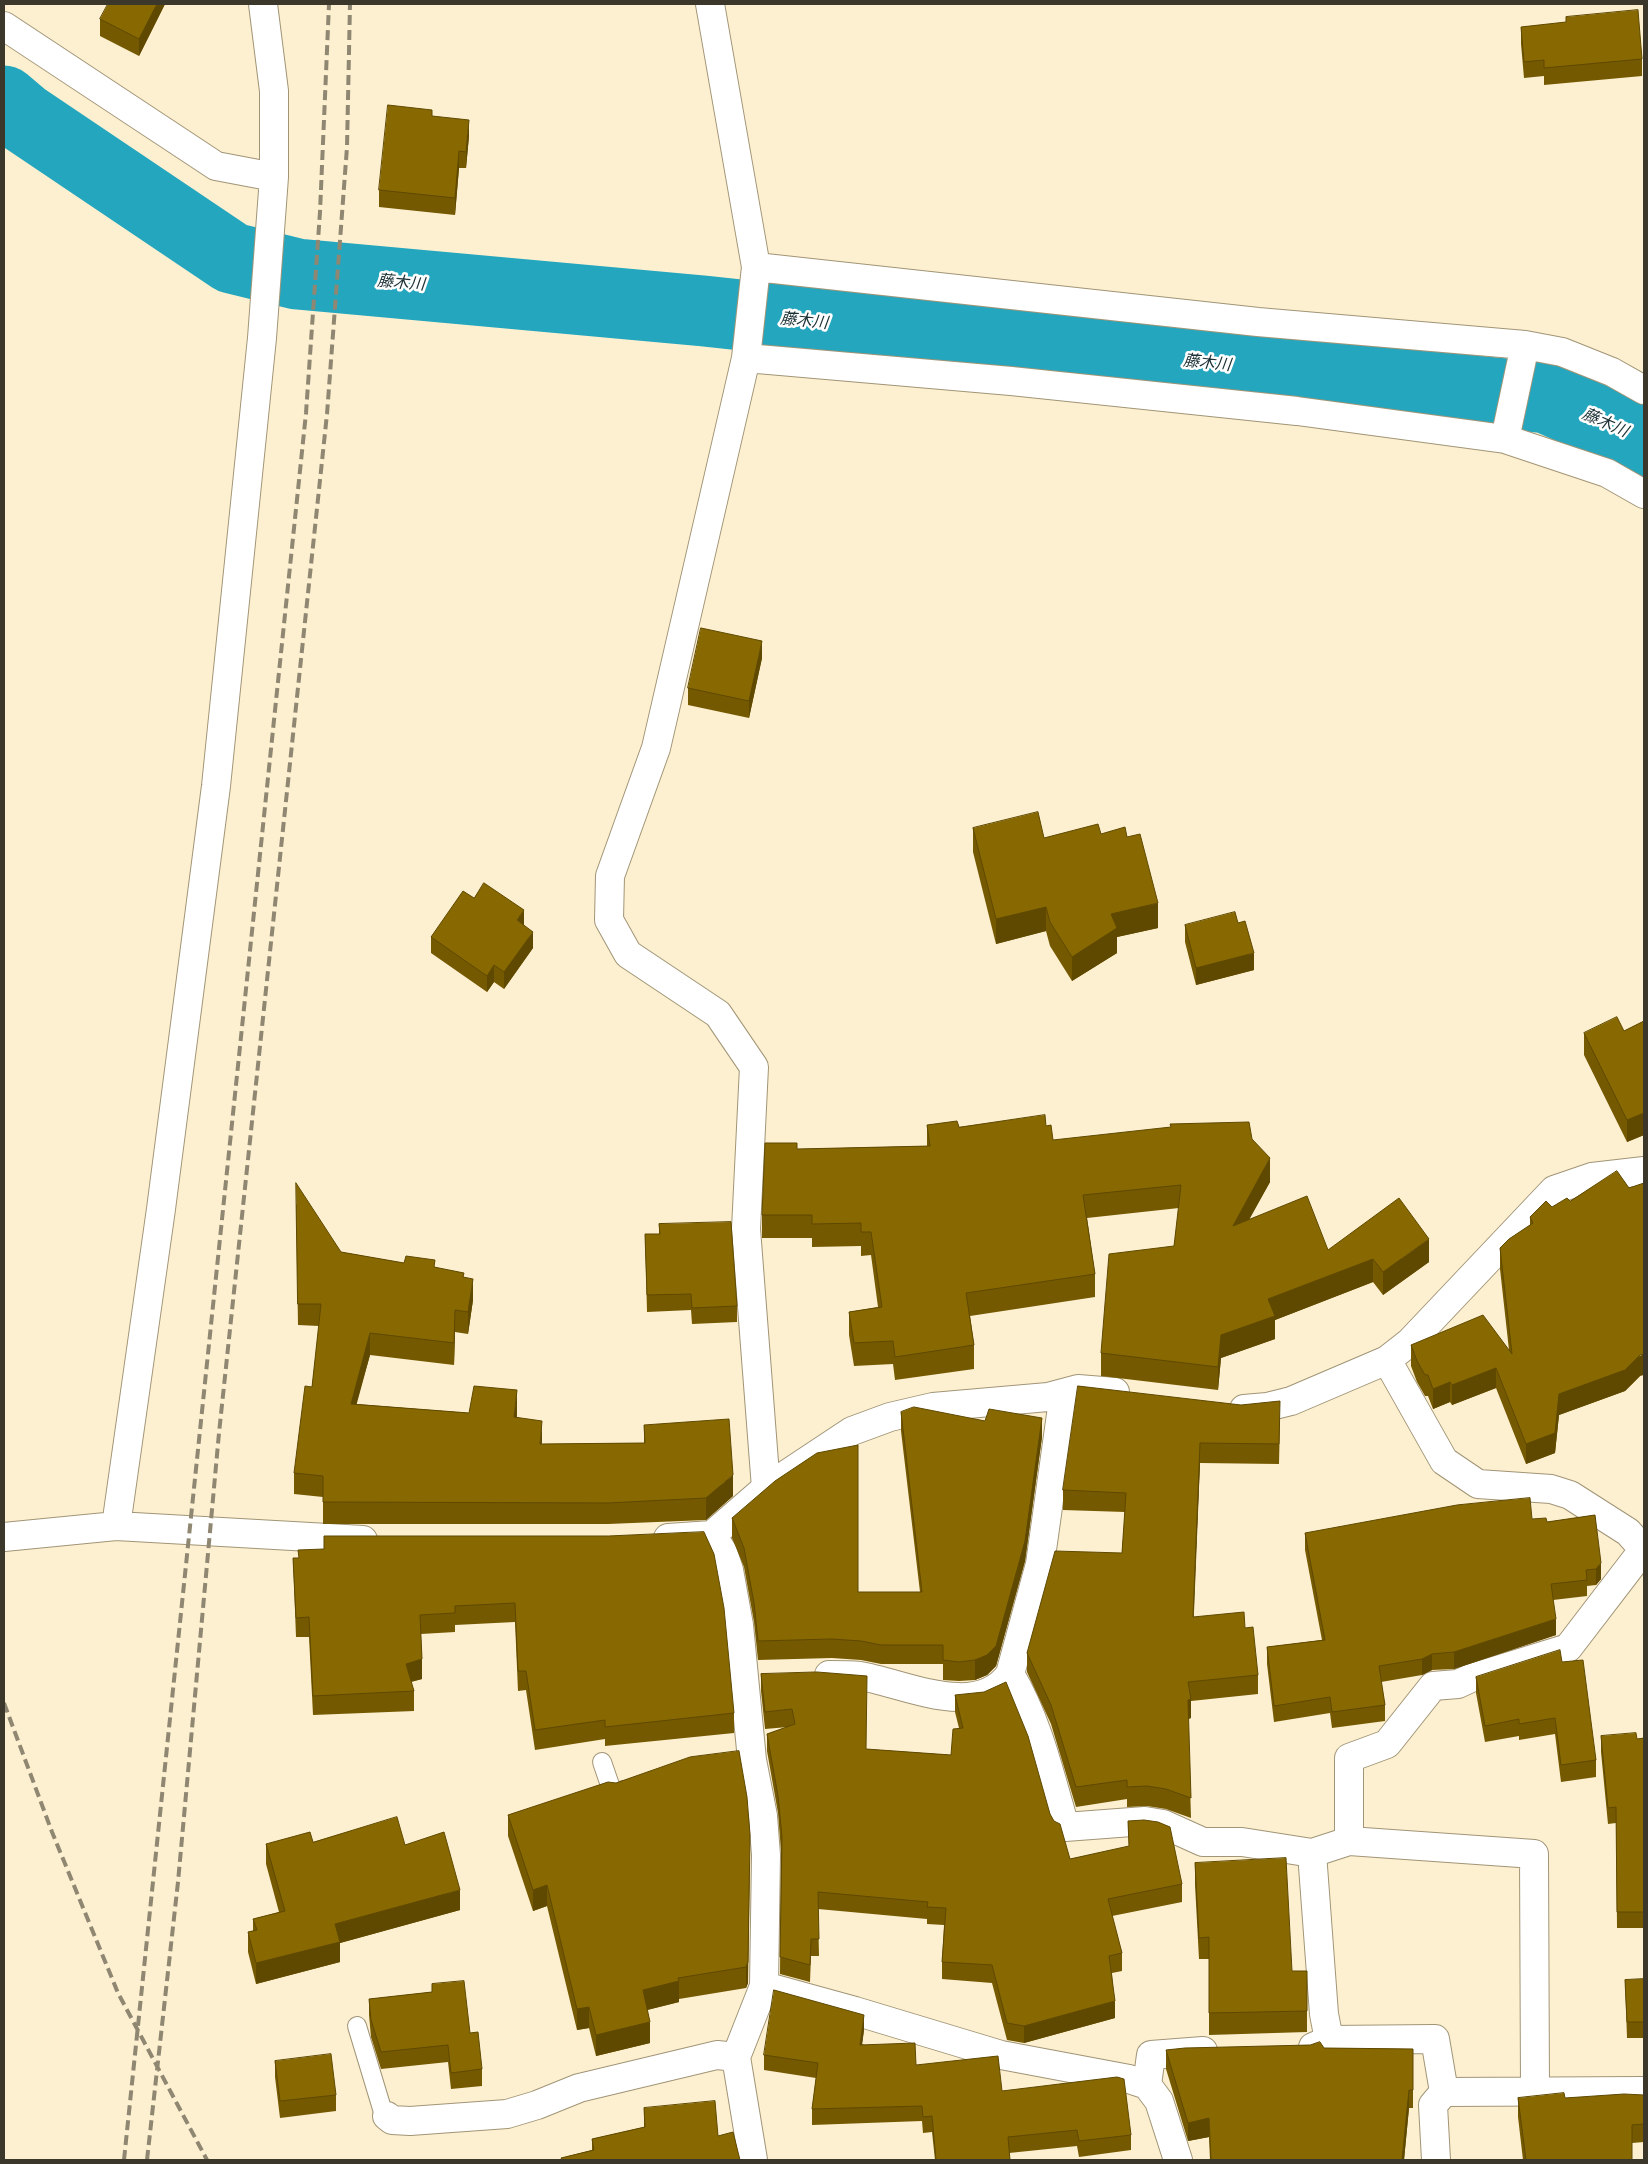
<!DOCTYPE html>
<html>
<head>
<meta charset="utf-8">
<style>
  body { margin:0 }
  #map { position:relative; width:1648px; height:2164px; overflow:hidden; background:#fdf0d0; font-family:Figtree,sans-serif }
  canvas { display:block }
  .frame { position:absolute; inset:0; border:5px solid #3c372b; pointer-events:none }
</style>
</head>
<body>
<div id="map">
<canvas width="1648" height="2164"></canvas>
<div class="frame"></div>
</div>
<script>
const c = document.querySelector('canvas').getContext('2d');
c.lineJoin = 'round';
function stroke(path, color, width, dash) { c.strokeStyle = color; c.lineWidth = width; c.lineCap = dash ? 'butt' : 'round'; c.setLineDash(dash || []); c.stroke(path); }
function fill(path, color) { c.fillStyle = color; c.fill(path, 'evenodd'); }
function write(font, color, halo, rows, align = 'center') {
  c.font = font + ' Figtree,"Noto Sans JP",sans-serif'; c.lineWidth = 5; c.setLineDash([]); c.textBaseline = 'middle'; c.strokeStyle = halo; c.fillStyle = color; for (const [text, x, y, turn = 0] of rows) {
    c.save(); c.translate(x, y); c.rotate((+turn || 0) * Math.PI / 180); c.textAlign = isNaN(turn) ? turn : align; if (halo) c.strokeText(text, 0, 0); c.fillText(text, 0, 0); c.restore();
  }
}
stroke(new Path2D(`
  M4,101l20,17 208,140 65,16 407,37 370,40 473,47 97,43`), '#24a6be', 71);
const service = new Path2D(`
  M602,1762l11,32 11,-4
  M357,2026l26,86 4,4`);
const minor = new Path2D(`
  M710,4l46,263 -10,91 -90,390 -46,128 -1,44 19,34 90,60 36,53 -8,162 20,259
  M4,26l212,140 58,11v-86l-11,-87
  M756,267l502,55 267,23 37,7 50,20 32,18
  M746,358l265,23 286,30 208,28 102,34 37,21
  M1505,439l20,-94
  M1387,1360l57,101 34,23 73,5 19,6 58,37 16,18
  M1244,1409l23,-2 24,-6 96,-41 23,-18 144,-152 38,-13 52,-6
  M116,1526l45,-317 55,-423 46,-448 12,-161
  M712,1535l11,17 6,18 10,55 13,135 11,56 3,39 -2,131 91,25 146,44 128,24 18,6 12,16 19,59
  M4,1537l112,-11 247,14
  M668,1538l44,-3 54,-47 86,-57 38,-14 43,-10 115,-10 30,-8 37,3
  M1010,1674c28,47 40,101 55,153l80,-6 18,3 40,18h39l70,11
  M829,1675c10,0 21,0 31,1 44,7 117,45 150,-2l30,-110 24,-171
  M1349,1841v-83l38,-14 46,-58 25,-2 13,-6 97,-30 75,-98
  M1329,2040l-5,-26 -12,-161 37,-12 185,13 1,236
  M1313,2047l16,-7 106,-1 9,53 200,-1
  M1147,2085l4,-30 52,-4
  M387,2116l5,4 18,1 97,-7 30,-9 42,-17 138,-33 19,2
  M753,2160l-17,-103 28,-71
  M1436,2160l-3,-55 11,-13`);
stroke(service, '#a19577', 20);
stroke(minor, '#a19577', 30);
stroke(service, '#fff', 18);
stroke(minor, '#fff', 28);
stroke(new Path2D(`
  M4,1703l48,129 66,161 89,167
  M124,2160l182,-1747 14,-201 9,-208
  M147,2160l31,-278 41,-449 108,-1019 20,-267 3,-143`), '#8f8772', 4, [10, 5]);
fill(new Path2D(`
  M165,4l-26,52 -39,-20v-17z
  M1566,17l76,42v17l-98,9v-9l-20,2 -3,-34v-17l45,-4z
  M432,116l37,20 -3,32h-7l-4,47 -76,-8v-17z
  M762,658l-13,60 -61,-13v-17z
  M973,828l71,10 57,-4 26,3 31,91 -41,9v16l-45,28 -22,-35 -4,-15 -50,13 -23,-92z
  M474,898l50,27 9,23 -29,41 -10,-7 -7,10 -56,-39v-16z
  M1238,923l16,47 -58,15 -11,-43v-17z
  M1644,1021v114l-17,7 -43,-87v-22l40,-2z
  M927,1125l32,2 87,-1 7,14 199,-1 18,43 -21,37 79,31 101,12 -46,33 -10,-13 -98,38v19l-54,19 -3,32 -117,-14v-23l73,-107 5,-38 -92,10 8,56v23l-125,19 4,29v24l-79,11 -2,-16 -39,2 -5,-31v-23l29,-5 -7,-52 -10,1v-10l-49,1v-9h-50v-23l35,-66 130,-3z
  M296,1204l45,48 63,11 31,4 29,10 9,23 -5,34 -13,-2 -1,33 -84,-10 -14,49 113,9 48,-1v6l25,26 102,-1v-18l89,71 -27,24 -98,4h-285v-27l-29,-3v-21l18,-86 7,-61 -21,-1z
  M1530,1217l110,159 -15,15 -66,24 -4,38 -29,11 -30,-76 -44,17 -2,-3 -17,7 -5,-13h-3l-8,-14 -6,-16v-21l98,5 -9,-81v-21l30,-23z
  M659,1224l78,82v16l-45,2 -1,-14 -44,2 -2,-78h14z
  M1078,1386l202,34 -1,44 -79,-1 -7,154 52,11 13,47v19l-67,7v17l-3,1 3,99 -25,-9 -19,-3 -20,1v-8l-51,8 -25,-83 -24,-52v-19l95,-100 3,-41 -62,-2v-20z
  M901,1412l141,25 -17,124 -29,105 -9,9 -12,5 -16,1 -16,-1v-16h-62l-20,-4 -29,-2 -74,2 -4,-38 -10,-55 -12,-29v-20l126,74h62l-19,-161z
  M1595,1515l6,64 -5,6 -9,1v10l-34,4 3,35 -102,34 -22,1 -10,5 -41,7 4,23v16l-53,7 -2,-15 -56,9 -7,-58v-17l55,-7 -17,-90v-17l227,-14 15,3z
  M608,1536l126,177v20l-129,13v-7l-70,11 -9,-60 -8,1 -3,-69 -60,3v7l-34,2 1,45 -11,3 3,9v20l-101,4 -4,-78h-13l-3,-79h5l26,-9z
  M1562,1662l34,98v17l-35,5 -6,-48 -36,6v-4l-34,6 -9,-49v-16z
  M761,1674l105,75 85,6 8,-27 -4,-16v-17l95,119 20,45 59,-12 -1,-26 54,63v18l-70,14 10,37v18l-10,2 3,45 -91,25 -17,-3 -15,-57 -50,-4v-17l2,-37 -17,-1v-5l-109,-10 1,47h-8l-1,26 -30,-8 1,-123 -3,-38 -11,-62v-17l21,-7 -23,2 -4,-38z
  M1601,1736l36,3 7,-1v190h-27l-1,-105 -8,1 -7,-72z
  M739,1751l9,232 -2,5 -67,11v3l-32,8 3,33 -54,13 -7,-28 -12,2 -30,-124 -14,5 -25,-75v-21l108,-32z
  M313,1842l92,3 55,65 -120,33v19l-84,22 -8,-32v-20l5,-1v-12l26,-7 -13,-48v-20z
  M1195,1863l97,108h15v61l-98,3v-76h-10l-4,-74z
  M1644,1979v59h-17l-2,-58z
  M432,1984l38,49 12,36v17l-31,3 -3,-27 -67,7 -10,-32 -2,-22v-16l63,-7z
  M864,2030l-2,14 54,21 86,26 129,44v15l-52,7 -2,-11 -68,7 1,7h-75l-3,-28 -9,1 -1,-12 -110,4v-16l4,-31 -52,-8v-15z
  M1310,2045l14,3 89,1v59h-4l-5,52h-194l-1,-23 -21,4 -22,-72v-19z
  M275,2061l61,34v16l-56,7 -5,-41z
  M1644,2095v47l-12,1v17h-109l-5,-43v-19h47z
  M644,2108l74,28 22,24h-179v-2l31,-8v-11l52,-12z`), '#755900');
fill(new Path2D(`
  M157,4h8l-26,52v-17z
  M469,120v16l-3,32v-16z
  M459,151v17l-4,47v-17z
  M762,641v17l-13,60v-17z
  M1158,903v25l-41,9v16l-45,28v-24l39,-43z
  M1046,907v24l-50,13v-25z
  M524,910v16l-7,-6z
  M533,932v16l-29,41v-17z
  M1254,953v17l-58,15v-17z
  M494,965v17l-7,10v-16z
  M1644,1113v22l-17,7v-22z
  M1270,1158v24l-37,67v-23z
  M1429,1239v23l-46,33v-23z
  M1373,1259v23l-98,38v19l-54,19 -3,32v-23l3,-32 47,-36z
  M473,1279v21l-5,34v-22z
  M455,1310v22l-1,33v-22z
  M370,1333v22l-19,70v-21z
  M1644,1354v21l-4,1 -15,15 -66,24 -4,38 -29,11v-20l33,-50z
  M1496,1368v20l-44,17v-20z
  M1450,1382v20l-17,7v-20z
  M517,1390v22l-3,27v-22z
  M1042,1418v19l-17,124 -29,105 -9,9 -12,5v-20z
  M542,1421v21l-2,23v-21z
  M1200,1443v20l-7,174v-20z
  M733,1475v21l-27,24v-22z
  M1601,1563v16l-5,6v-16z
  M1556,1619v16l-102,34v-17z
  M1432,1654v16l-10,5v-16z
  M422,1659v20l-16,4v-19z
  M1191,1699v19l-3,1v-19z
  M750,1855l-2,128 -2,5v-21z
  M547,1885v21l-14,5v-21z
  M460,1890v20l-120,33v19l-84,22v-21l79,-39z
  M679,1981v21l-36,9v-21z
  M1115,2001v17l-91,25v-17z
  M589,2007v21l-12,2v-21z
  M864,2015v15l-4,30v-15z
  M650,2022v21l-54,13v-21z
  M1409,2090v18l-5,52h-2z
  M1209,2118v19l-21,4v-18z`), '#5f4900');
const building = new Path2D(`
  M108,4h49l-18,35 -39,-20z
  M1638,10l4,49 -98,9v-8l-20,2 -3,-35 45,-5v-5z
  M388,105l44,5v6l37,4 -3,32 -7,-1 -4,47 -76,-8z
  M701,628l61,13 -13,60 -61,-13z
  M1038,812l6,26 54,-14 3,10 24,-7 2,10 13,-3 18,69 -47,11 6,14 -45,29 -22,-35 -4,-15 -50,12 -23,-91z
  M484,883l40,27 -7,10 16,12 -29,40 -10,-7 -7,11 -56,-39 32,-46 11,7z
  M1235,912l3,11 7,-2 9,32 -58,15 -11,-43z
  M1617,1017l7,14 20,-10v92l-17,7 -43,-87z
  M1045,1115l1,11 5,-1 2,15 118,-13 -1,-3 79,-2 3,17 18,19 -37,68 74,-30 21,54 71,-52 30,41 -46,33 -10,-13 -105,40 7,17 -54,19 -3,32 -117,-14 8,-99 65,-8 7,-61 -98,10 12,79 -129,19 8,52 -79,12 -2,-16 -39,2 -5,-31 33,-5 -11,-75h-10v-9l-49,1v-9h-50l3,-72h32v6l133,-3 -3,-21 30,-4 2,6z
  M1617,1171l12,17 15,-5v171l-4,1 -15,15 -66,24 -4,39 -29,11 -30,-76 -44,17 -2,-3 -17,7 -5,-14h-3l-8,-14 -6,-16 72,-30 29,39 -12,-106 9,-9 24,-16 -3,-6 16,-16 6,6 15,-9 3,3z
  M296,1183l45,69 63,11 2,-7 29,4 -1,7 30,6 -1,4 10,2 -5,33 -13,-2 -1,33 -84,-10 -19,71 118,9 5,-27 43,4 -3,27 28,4 -2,23 105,-1 -1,-18 85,-6 4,56 -27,23 -98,5 -285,-1v-26l-29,-3 11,-87 7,1 9,-83h-23z
  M731,1222l6,84 -45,2 -1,-14 -44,1 -2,-61h15l-1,-10z
  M1078,1386l163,19 39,-4 -1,43 -79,-1 -7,174 51,-5 1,16 8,-1 5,48 -70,7 3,17 -3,1 3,98 -25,-9 -19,-3 -20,1v-7l-51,7 -25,-82 -24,-52 28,-102 67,2 4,-60 -63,-3z
  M914,1407l71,14 4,-12 53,9 -17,123 -29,105 -9,9 -12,5 -16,2 -16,-2v-15h-62l-20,-4 -29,-2 -74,2 -4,-38 -10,-55 -12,-30 43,-37 42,-28 41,-8v147h64l-21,-180z
  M1530,1498l2,21 14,-1 1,4 48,-7 6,48 -5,6 -10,1 1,10 -36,4 5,35 -102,33 -22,2 -10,5 -43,7 6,39 -53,7 -2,-15 -56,9 -7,-59 58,-7 -20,-107 152,-28z
  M704,1532l10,22 10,54 10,105 -129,14v-7l-70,10 -9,-59h-8l-3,-68 -60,3v7l-35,2 2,44 -16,5 8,27 -101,5 -4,-79 -13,1 -3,-60h6l-1,-8 26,-1v-13h284z
  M1560,1650l2,12 21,-2 13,100 -35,5 -6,-47 -36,6v-5l-34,7 -9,-49z
  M817,1672l50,4 -1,73 85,6 2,-26 10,-1 -8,-33 29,-3 22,-10 22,54 22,78 4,7 6,3 10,35 59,-13 -1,-25 16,-1 14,2 12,5 12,57 -74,15 14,54 -13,3 6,45 -91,25 -17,-3 -15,-58 -50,-3 4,-54 -19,-1 1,-5 -110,-10 1,47h-8l-1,26 -30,-8 2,-120 -4,-41 -11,-62 28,-10 -3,-15 -27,3 -4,-38z
  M1636,1733l1,6 7,-1v174h-27l-1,-105 -8,1 -7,-72z
  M739,1751l8,46 3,38 -2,127 -2,5 -68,11 1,3 -36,9 7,32 -54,13 -7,-28 -12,2 -30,-124 -14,5 -25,-75 100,-33 8,1 74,-26z
  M397,1817l8,28 39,-13 16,58 -125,34 5,18 -84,21 -8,-31 9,-2 -4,-11 32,-8 -19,-67 44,-12 3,10z
  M1286,1858l6,113h15v40l-98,2v-76l-10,1 -4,-75z
  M1644,1979v43h-17l-2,-42z
  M464,1981l6,52 8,-1 4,37 -31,4 -3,-28 -67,7 -10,-32 -2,-21 63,-7v-8z
  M774,1990l90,25 -4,30 55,-2 1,22 82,-9 4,35 115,-14 7,2 7,56 -52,6 -2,-11 -69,7 2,23h-74l-4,-44 -9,1 -1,-11 -110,3 6,-46 -54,-8z
  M1320,2042l4,6 89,1v41h-4l-7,70h-191l-2,-42 -21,5 -22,-73 19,-2 125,-3z
  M331,2054l5,41 -56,6 -5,-40z
  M1564,2093l1,5 59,-4 20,1v29l-12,1v35h-106l-8,-62z
  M715,2101l3,35 15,-4 7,28h-178l-1,-2 33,-8 -2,-11 53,-12 -1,-19z`);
fill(building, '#886800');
stroke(building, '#5f4900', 1);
write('italic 16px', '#1b2f34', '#fff', [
  ["藤木川",401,283,5],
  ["藤木川",804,321,6],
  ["藤木川",1207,363,6],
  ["藤木川",1605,423,24]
]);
</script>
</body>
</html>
